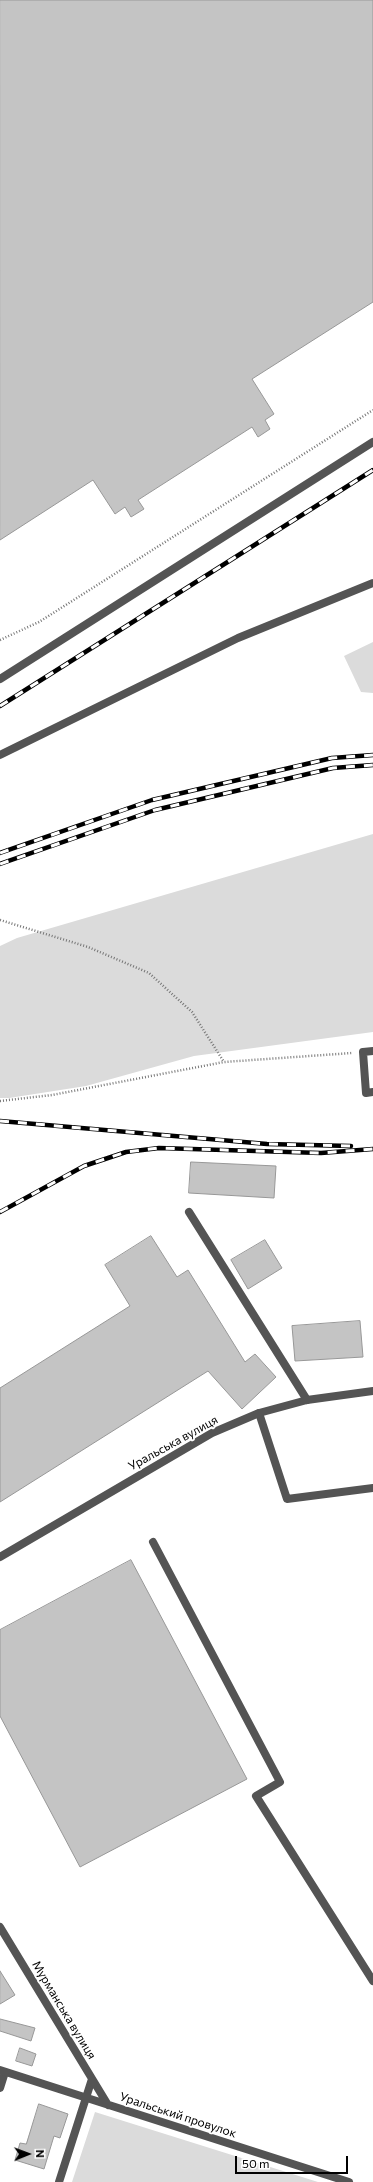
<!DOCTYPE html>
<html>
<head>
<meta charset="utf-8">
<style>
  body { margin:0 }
  #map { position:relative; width:373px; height:2182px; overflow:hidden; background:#fff; font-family:Commissioner,sans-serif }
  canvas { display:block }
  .north { position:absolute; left:8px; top:2134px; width:40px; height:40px; -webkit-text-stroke:3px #fff; paint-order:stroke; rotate:89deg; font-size:11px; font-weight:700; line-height:16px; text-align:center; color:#000 }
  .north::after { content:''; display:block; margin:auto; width:14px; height:18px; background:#000; clip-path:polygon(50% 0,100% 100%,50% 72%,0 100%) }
  .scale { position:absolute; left:235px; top:2156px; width:113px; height:18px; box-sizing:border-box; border:2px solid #000; border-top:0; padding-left:5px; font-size:12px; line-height:14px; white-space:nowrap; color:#000; -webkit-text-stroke:3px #fff; paint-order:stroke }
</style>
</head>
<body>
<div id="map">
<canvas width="373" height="2182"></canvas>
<div class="north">N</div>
<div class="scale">50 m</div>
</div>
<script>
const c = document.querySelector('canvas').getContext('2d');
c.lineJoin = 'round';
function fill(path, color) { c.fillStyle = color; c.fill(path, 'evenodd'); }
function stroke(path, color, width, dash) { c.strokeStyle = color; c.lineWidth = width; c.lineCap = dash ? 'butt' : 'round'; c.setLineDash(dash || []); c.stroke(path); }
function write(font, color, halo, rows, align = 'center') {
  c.font = font + ' Commissioner,sans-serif'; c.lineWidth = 3.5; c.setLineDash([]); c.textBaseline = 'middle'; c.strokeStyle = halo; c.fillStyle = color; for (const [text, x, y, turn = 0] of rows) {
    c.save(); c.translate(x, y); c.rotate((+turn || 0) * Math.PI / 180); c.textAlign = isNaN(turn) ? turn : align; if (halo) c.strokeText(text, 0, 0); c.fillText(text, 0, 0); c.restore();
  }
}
fill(new Path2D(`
  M373,642v51l-12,-1 -17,-36z
  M373,834v198l-179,24 -108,30 -77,12h-9v-152l17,-8z
  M95,2112l223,70h-246z`), '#dbdbdb');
const building = new Path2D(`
  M0,0h373v302l-121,77 22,35 -9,6 5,9 -12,8 -6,-10 -114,73 6,9 -13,8 -6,-10 -10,7 -22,-34 -93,60z
  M191,1162l85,4 -2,32 -85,-5z
  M151,1236l26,41 11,-7 57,92 10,-8 21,23 -34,32 -34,-38 -208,131v-114l130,-82 -25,-41z
  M265,1240l17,28 -34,21 -17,-29z
  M360,1321l3,36 -68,4 -3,-35z
  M131,1560l116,219 -167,88 -80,-151v-86z
  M0,1971l15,24 -15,9z
  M0,2019l35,9 -4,13 -31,-10z
  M20,2048l16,6 -4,12 -16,-5z
  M39,2104l29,10 -8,24 -6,-2 -10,33 -29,-9 5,-17 6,1z`);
fill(building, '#c4c4c4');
stroke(building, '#989898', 1);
stroke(new Path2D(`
  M0,640l39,-18 334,-212
  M0,920l88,27 61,26 43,39 32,50
  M0,1101l52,-6 172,-33 128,-9`), '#767676', 2.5, [1, 2]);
stroke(new Path2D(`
  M0,679l373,-237
  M0,755l238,-117 135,-55
  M373,1051l-10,1 3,41 7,-1
  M189,1212l118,188
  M259,1413l28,86 86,-11
  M153,1542l127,240 -24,14 117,185
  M0,2088l5,-16`), '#545454', 8);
stroke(new Path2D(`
  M0,1557l212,-124 47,-20 48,-13 66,-9
  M0,1927l108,178
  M0,2070l349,112
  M59,2182l33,-103`), '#545454', 8);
const rail = new Path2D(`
  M0,706l373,-236
  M0,853l152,-53 180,-42 41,-3
  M0,864l155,-54 178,-42 40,-3
  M0,1121l267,23 84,2
  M0,1212l84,-46 42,-14 33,-4 162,5 52,-4`);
stroke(rail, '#000', 4.5);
stroke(rail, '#fff', 3, [9]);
write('12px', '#000', '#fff', [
  ["Уральська вулиця",173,1443,-29],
  ["Мурманська вулиця",64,2010,59],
  ["Уральський провулок",178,2115,18]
]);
</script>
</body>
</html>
